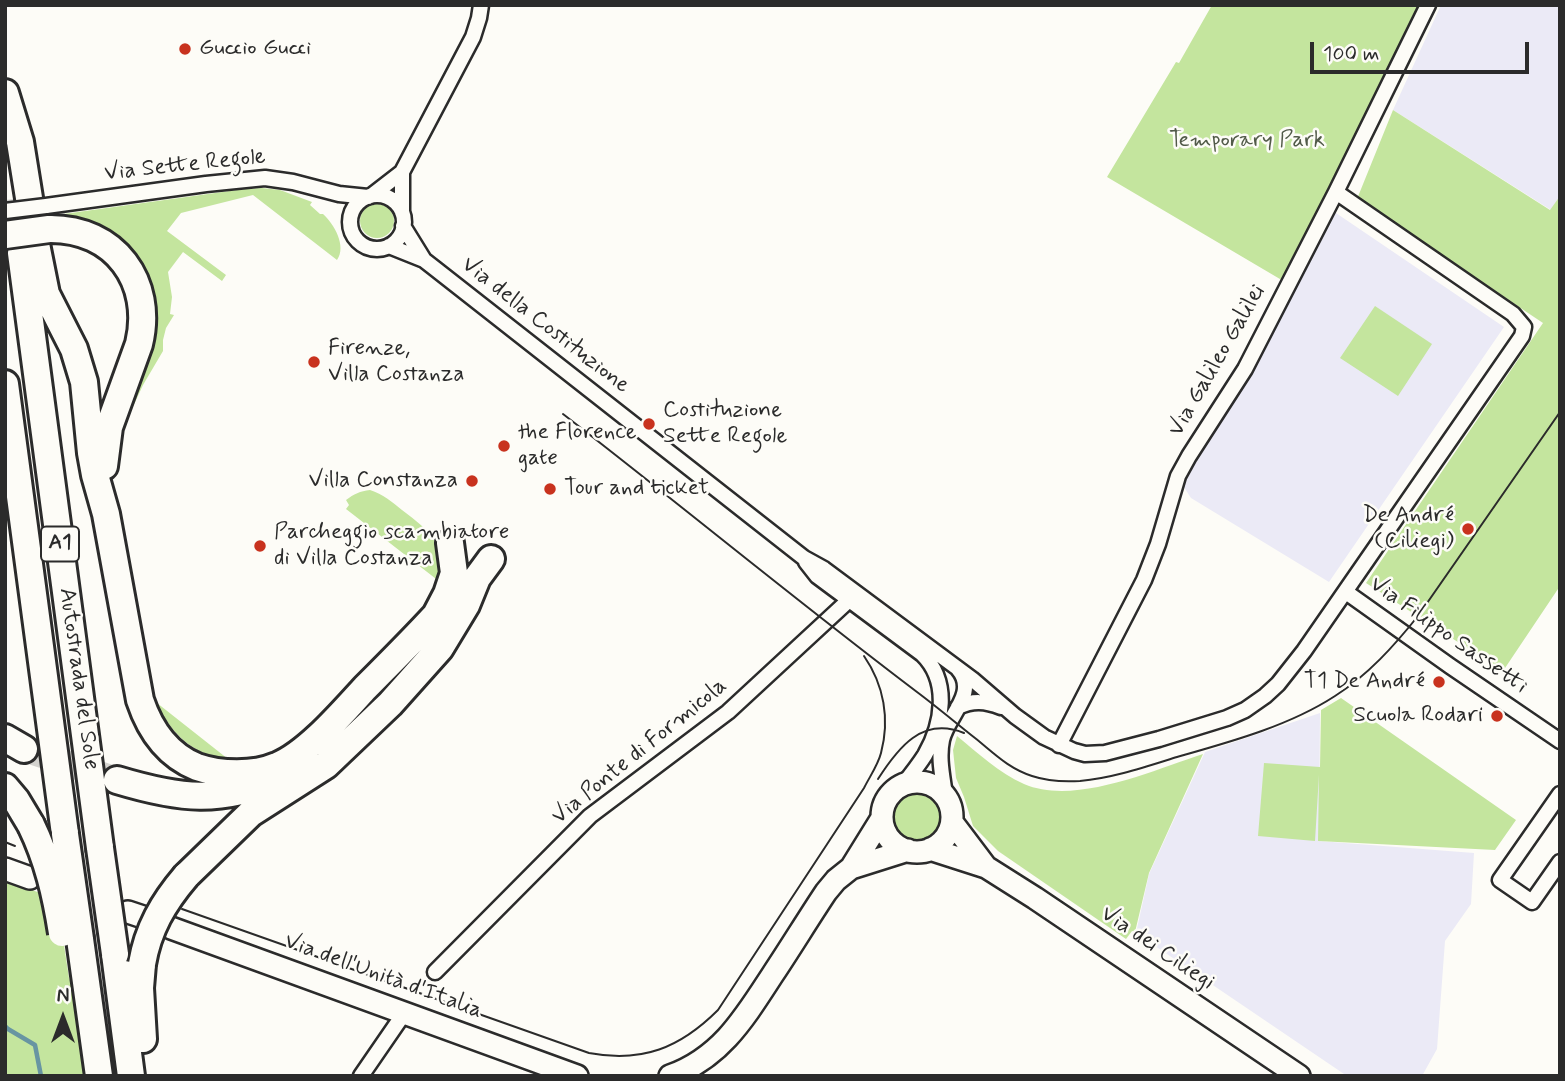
<!DOCTYPE html>
<html>
<head>
<meta charset="utf-8">
<style>
  body { margin:0 }
  #map { position:relative; width:1565px; height:1081px; overflow:hidden; background:#fdfcf7; font-family:Mynerve,sans-serif }
  canvas { display:block }
  .frame { position:absolute; inset:0; border:7px solid #2b2b2b; pointer-events:none }
  .north { position:absolute; left:28px; top:983px; width:70px; height:70px; -webkit-text-stroke:5px #fdfcf7; paint-order:stroke; rotate:0deg; font-size:19px; font-weight:700; line-height:28px; text-align:center; color:#2b2b2b }
  .north::after { content:''; display:block; margin:auto; width:24px; height:32px; background:#2b2b2b; clip-path:polygon(50% 0,100% 100%,50% 72%,0 100%) }
  .scale { position:absolute; left:1310px; top:42px; width:219px; height:32px; box-sizing:border-box; border:4px solid #2b2b2b; border-top:0; padding-left:9px; font-size:21px; line-height:24px; white-space:nowrap; color:#2b2b2b; -webkit-text-stroke:5px #fdfcf7; paint-order:stroke }
</style>
</head>
<body>
<div id="map">
<canvas width="1565" height="1081"></canvas>
<div class="frame"></div>
<div class="north">N</div>
<div class="scale">100 m</div>
</div>
<script>
const c = document.querySelector('canvas').getContext('2d');
c.lineJoin = 'round';
function fill(path, color) { c.fillStyle = color; c.fill(path, 'evenodd'); }
function stroke(path, color, width, dash) { c.strokeStyle = color; c.lineWidth = width; c.lineCap = dash ? 'butt' : 'round'; c.setLineDash(dash || []); c.stroke(path); }
function write(font, color, halo, rows, align = 'center') {
  c.font = font + ' Mynerve,sans-serif'; c.lineWidth = 5; c.setLineDash([]); c.textBaseline = 'middle'; c.strokeStyle = halo; c.fillStyle = color; for (const [text, x, y, turn = 0] of rows) {
    c.save(); c.translate(x, y); c.rotate((+turn || 0) * Math.PI / 180); c.textAlign = isNaN(turn) ? turn : align; if (halo) c.strokeText(text, 0, 0); c.fillText(text, 0, 0); c.restore();
  }
}
fill(new Path2D(`
  M1441,5h119v191l-9,14 -158,-100z
  M1333,211l171,116 -175,255 -138,-84 -11,-17z
  M1320,713l-1,128 155,12 -3,51 -26,37 -8,108 -15,27h-75l-211,-143 13,-59 56,-122z`), '#ebeaf6');
fill(new Path2D(`
  M1212,5h211l-138,277 -178,-105 69,-115 3,1z
  M1393,110l157,100 10,-14v390l-57,85 -137,-88 177,-260 -186,-124z
  M262,188l18,2 32,12 -2,3 10,9h3c11,10 24,32 14,46l-84,-65 -72,18 -14,18 59,44 -4,6 -39,-29 -15,20 4,25 -2,17 4,1 -8,13 -3,12v11l-20,34 -19,41 -3,2 28,-136 -100,-76 195,-27z
  M360 221a17 17 0 1 1 34 0a17 17 0 1 1-34 0Z
  M1375,306l57,38 -34,52 -58,-38z
  M370,490c13,4 22,12 32,20 29,22 43,33 38,72l-94,-73 3,-4 -3,-5c8,-6 14,-9 24,-10z
  M1341,698l175,122 -21,30 -177,-9 1,-66 -4,66 -57,-5 6,-73 56,4 1,-57z
  M157,703l71,56c-34,-3 -58,-26 -71,-56z
  M957,736c21,17 42,37 67,48 51,22 129,-14 179,-30l-54,119 -14,59 -3,-1 -6,8 -128,-88 -25,-25 -9,-29 -8,-19 -3,-28z
  M892 816a26 26 0 1 1 52 0a26 26 0 1 1-52 0Z
  M5,869l25,9 2,12 25,9 12,79 24,51 6,47h-94z`), '#c4e59e');
stroke(new Path2D(`
  M5,1026l3,3 27,16 6,31`), '#6895a2', 4.5);
stroke(new Path2D(`
  M14,199l5,41
  M24,749l93,31`), '#d3d2ce', 26, [26, 13]);
const street = new Path2D(`
  M402,172v40
  M350 222a27 27 0 1 1 54 0a27 27 0 1 1-54 0Z
  M371,196l31,-24 71,-135 6,-19 2,-13
  M46,206l160,-22 59,-6 28,4 46,12 29,3
  M403,226l21,34
  M389,246l35,14 9,7 371,291 20,11 148,110 43,37 29,21 30,14 11,3 20,-1 54,-14 68,-21 18,-8 20,-14 13,-12 26,-33 218,-315 2,-9 -11,-13 -177,-122
  M806,562l11,14 105,78c28,27 21,70 3,101 -7,11 -15,21 -23,31
  M1346,592l104,74 110,75
  M958,707c15,-7 27,-6 43,0
  M1059,745l85,-165 14,-36 20,-68 11,-20 56,-87 91,-177 92,-187
  M1560,794l-60,86 32,22 28,-40
  M945,796c-2,-18 -7,-37 -3,-56 5,-24 37,-47 16,-71
  M435,972l155,-156 138,-104 120,-111
  M361,1076l44,-64`);
const secondary = new Path2D(`
  M882 817a35 35 0 1 1 70 0a35 35 0 1 1-70 0Z
  M952,822l34,45
  M930,849l56,18 49,31 264,178
  M851,868l57,-18
  M5,869l25,9
  M128,912l18,6
  M171,928l406,148
  M670,1076c51,-18 75,-59 103,-102 18,-27 35,-55 53,-82l10,-12 15,-12 31,-50`);
const highway = new Path2D(`
  M5,93l15,49 9,56
  M49,229c66,-1 105,53 90,115l-30,83 -5,39
  M35,239l11,55 28,55 10,33 7,71 4,22 11,39 34,186c10,30 27,55 57,67 23,8 57,9 80,-1 30,-12 65,-53 88,-78 24,-24 48,-48 71,-73l11,-21 7,-21 -4,-30
  M21,253l79,595
  M5,384l60,450
  M5,738l19,11
  M117,780c63,19 103,24 165,-3
  M5,787l11,13 15,25
  M186,876l65,-63 75,-48 64,-61 50,-56 26,-43 11,-27 14,-19
  M80,939l19,137
  M115,954l16,122
  M142,964l-2,24 3,51`);
stroke(street, '#2b2b2b', 19);
stroke(secondary, '#2b2b2b', 26);
stroke(highway, '#2b2b2b', 32);
stroke(street, '#fdfcf7', 14);
stroke(secondary, '#fdfcf7', 21);
stroke(highway, '#fdfcf7', 26);
stroke(new Path2D(`
  M563,414c119,92 235,188 354,278 20,15 39,31 58,46 20,16 33,30 57,38 15,5 32,6 48,5 33,-3 65,-14 97,-24 53,-15 112,-31 158,-61 33,-21 59,-50 83,-80l142,-204
  M878,779c20,-31 44,-63 86,-46
  M5,842l10,4
  M182,909l407,144c53,10 91,-5 129,-43l146,-222c6,-12 14,-23 17,-35 9,-34 3,-68 -17,-97`), '#2b2b2b', 2);
const streetBridge = new Path2D(`
  M5,211l41,-5`);
const highwayBridge = new Path2D(`
  M5,235l44,-6
  M31,825c17,35 25,70 31,108
  M65,834l15,105
  M100,848l15,106
  M142,964c6,-35 21,-61 44,-88`);
stroke(streetBridge, '#2b2b2b', 19, []);
stroke(highwayBridge, '#2b2b2b', 32, []);
stroke(streetBridge, '#fdfcf7', 14);
stroke(highwayBridge, '#fdfcf7', 26);
for (const [x, y, r, color] of [
  [185,49,7,"#c8321e"],
  [314,362,7,"#c8321e"],
  [649,424,7,"#c8321e"],
  [504,446,7,"#c8321e"],
  [472,481,7,"#c8321e"],
  [550,489,7,"#c8321e"],
  [1468,529,7,"#c8321e"],
  [260,546,7,"#c8321e"],
  [1439,682,7,"#c8321e"],
  [1497,716,7,"#c8321e"]
]) { const dot = new Path2D(); dot.arc(x, y, r, 0, 2 * Math.PI); c.fillStyle = color; c.fill(dot); stroke(dot, '#fdfcf7', 2.5); }
for (const [x, y, w] of [
  [60,544,38]
]) { const box = new Path2D(); box.roundRect(x - w / 2, y - 17.5, w, 35, 5); c.fillStyle = '#fdfcf7'; c.fill(box); stroke(box, '#2b2b2b', 2); }
write('bold 21px', '#2b2b2b', null, [
  ["A1",60,544]
]);
write('23px', '#2b2b2b', '#fdfcf7', [
  ["Guccio Gucci",199,49],
  ["Firenze,",328,349],
  ["Villa Costanza",328,375],
  ["Costituzione",663,411],
  ["Sette Regole",663,437],
  ["the Florence",518,433],
  ["gate",518,459],
  ["Villa Constanza",458,481,"right"],
  ["Tour and ticket",564,489],
  ["De André",1454,516,"right"],
  ["(Ciliegi)",1454,542,"right"],
  ["Parcheggio scambiatore",274,533],
  ["di Villa Costanza",274,559],
  ["T1 De André",1425,682,"right"],
  ["Scuola Rodari",1483,716,"right"]
], 'left');
write('23px', '#515a48', '#fdfcf7', [
  ["Temporary Park",1247,141]
]);
write('23px', '#2b2b2b', '#fdfcf7', [
  ["Via Sette Regole",185,166,-6],
  ["Via della Costituzione",545,326,38],
  ["Via Galileo Galilei",1218,361,-60],
  ["Via Filippo Sassetti",1448,636,35],
  ["Autostrada del Sole",78,679,82],
  ["Via Ponte di Formicola",640,752,-39],
  ["Via dei Ciliegi",1157,949,34],
  ["Via dell'Unità d'Italia",383,977,20]
]);
</script>
</body>
</html>
